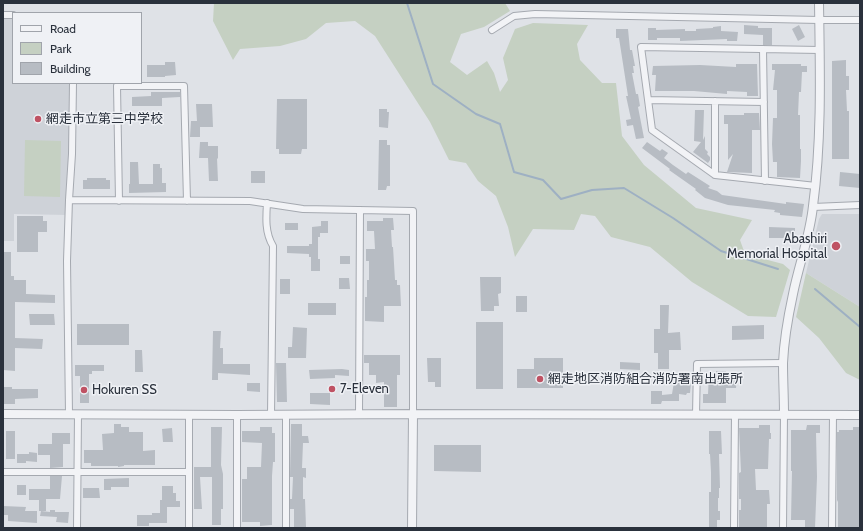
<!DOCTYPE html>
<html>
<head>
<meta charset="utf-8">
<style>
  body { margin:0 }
  #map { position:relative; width:863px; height:531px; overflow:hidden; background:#dfe2e7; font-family:Cabin,sans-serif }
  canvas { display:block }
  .frame { position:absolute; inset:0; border:4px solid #2a313c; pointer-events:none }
  .legend { position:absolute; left:12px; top:12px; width:130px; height:72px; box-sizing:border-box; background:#eff1f5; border:1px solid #a0a4ab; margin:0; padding:5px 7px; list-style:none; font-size:12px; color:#2a313c }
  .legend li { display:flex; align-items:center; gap:8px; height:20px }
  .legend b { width:20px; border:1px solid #a0a4ab }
</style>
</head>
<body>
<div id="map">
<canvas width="863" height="531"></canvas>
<div class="frame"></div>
<ul class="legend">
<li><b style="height:5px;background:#f2f3f6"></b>Road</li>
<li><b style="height:11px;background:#c5d0c2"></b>Park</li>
<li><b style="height:11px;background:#b7bcc3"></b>Building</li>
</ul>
</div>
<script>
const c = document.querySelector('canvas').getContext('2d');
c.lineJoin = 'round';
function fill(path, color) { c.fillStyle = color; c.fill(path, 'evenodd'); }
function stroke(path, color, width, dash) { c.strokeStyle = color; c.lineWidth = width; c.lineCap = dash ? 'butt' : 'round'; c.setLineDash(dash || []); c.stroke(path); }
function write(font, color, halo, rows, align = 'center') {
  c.font = font + ' Cabin,"Noto Sans JP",sans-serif'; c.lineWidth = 3; c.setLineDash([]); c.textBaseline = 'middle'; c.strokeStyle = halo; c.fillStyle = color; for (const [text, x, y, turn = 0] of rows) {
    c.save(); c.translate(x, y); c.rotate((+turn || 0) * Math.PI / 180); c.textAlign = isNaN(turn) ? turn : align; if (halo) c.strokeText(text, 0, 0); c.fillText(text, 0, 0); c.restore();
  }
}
fill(new Path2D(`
  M3,15h10v68h60l-5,132 -54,-1v27h-11z
  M822,214h38v93l-54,-34 13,-54z`), '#ced2d8');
fill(new Path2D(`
  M214,3h291l5,8 -26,16 -23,7 -11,28 17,13 20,-14 7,12 6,19 8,-12 -5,-22 12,-29 18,-6 55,2 -11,19 3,16 22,23h14l6,53 22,29 52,43 56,12 -12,20 5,14 38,10 7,6 -14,47 -28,-1 -56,-34 -42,-35 -39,-10 -16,-21 -14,-2 -7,16 -41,-1 -18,28 -7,-30 -12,-31 -18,-15 -12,-18 -17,-3 -19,-38 -55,-86 -20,-15 -29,2 -20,16 -26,7 -40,3 -7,11 -20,-39z
  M25,140l36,1 -1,56 -36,-1z
  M806,273l54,34v73l-14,-7 -27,-35 -23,-21z`), '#c5d0c2');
stroke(new Path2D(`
  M407,3l26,81 43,30 24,10 14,48 29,8 18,19 31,-9 32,-2 49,30 48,33 57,18
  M815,289l45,38`), '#9eb0c3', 2);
fill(new Path2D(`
  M744,25l14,1v2h14v17h-9v-10l-19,-1z
  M799,25l6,12 -7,4 -6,-12z
  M721,26v5l17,1 -1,9h-10v-2l-47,2v-3h-23v2h-9v-12h8v2l29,-1v2h11v-2l17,-1v-1z
  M616,29h12l2,21h2l3,16h-2l1,7h-2l4,21h2l2,12 -2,1 6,31 -8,1 -3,-14 -6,1 -1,-6 5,-1 -5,-23h2l-9,-58h-3z
  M846,60v16h3v14h-3l1,21h2v48h-17v-98z
  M165,62h10l1,13 -11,1v1h-18v-12h18z
  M736,64h21l1,32h-11v-4l-20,-1v3l-33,-3h-39l1,-16h-4l1,-9 47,-1 36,2z
  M772,64h29v2h6v6h-5l-1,20h-2l-1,23h2v34h1v12l-1,17 -23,-1v-15h-4l-1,-18 1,-26h4v-28h-4l2,-20h-3z
  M151,92h29v5l-18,1v8h-30v-9l19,-1z
  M277,99h30v50h-5l-1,5h-22v-5h-3z
  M196,104h16l1,23h-13v10h-10l1,-16h6z
  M379,109h8v3h2l-1,16 -9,-1z
  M695,110h9l-1,30 2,-4v13l3,3 -1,2 3,3v3l-2,3 -15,-11 8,-10 -7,-1z
  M744,113h15l1,17h-8v43l-25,-1 6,-18 -5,6v-36h-4v-9h20z
  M379,140h8v5h3v41h-3l-1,4h-8z
  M200,142h8v4h10v13l-1,-1 1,23h-9l-1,-23h-9z
  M647,142l13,9 2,-2 6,4 -4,5 9,7 13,9 2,-2 22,14 -2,2 9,3 5,4 64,9v-2l18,2 -2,13 -22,-2v-2l-6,-1 1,-2 -47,-5 -23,-7 -10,-8 1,-1 -27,-19 1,-1 -28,-21z
  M130,162h8l1,22h14v-20h7v4h2v15h4v9l-37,1v-9h1z
  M251,171h14v12h-14z
  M840,172l20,2v14l-21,-2z
  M87,178h19v2h4v9h-27v-9h4z
  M17,216h26v5h4v11h-9v20h-21z
  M383,218h10l1,12h-3l1,17h1l2,33h2v5h3l1,21h-17v16l-19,-1v-24h2v-17h2v-19h-3v-12h9l-1,-18h-7v-10h16z
  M321,221h7v12h-8v4h-2v22h2v12h-9v-14h-2v-3l-22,-1v-7h22v-2h3v-17l9,-1z
  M285,223h13v7h-13z
  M769,227l26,1v5l-10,1v4h-16z
  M3,252h8v24h3v4h12v14l29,1v8l-40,-1v36l28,1 -1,10 -27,-1v23l-12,-1z
  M340,256h10v8h-10z
  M480,277h21v16l-3,1 1,12h-5v5h-13z
  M339,278h10l1,11h-11z
  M280,279h10v15h-10z
  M516,296h11v16h-11z
  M308,303h28v12h-28z
  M660,305h9l-1,28 12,-1 1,18h-12v19h-11v-16h-4v-24h6z
  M29,314h25l1,11h-25z
  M476,322h27v67h-27z
  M77,324h52v21h-52z
  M764,325v14l-32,1v-14z
  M293,327l14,1 -1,30h-18v-11h4z
  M213,331h8l-1,17h3v16h27v11l-32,-2v7h-6z
  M135,350h7l1,22h-8z
  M364,355h36v20h-3v32h-13v-25l-8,1v-8h-7v-12h-5z
  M427,358h14v29h-6v-5h-7z
  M534,358h29v30h-46v-19h17z
  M620,362l20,1v7l-20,-1z
  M276,363h10l1,39h-10z
  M75,365h29v6h-12v3h-3v29h-9v-27h-5z
  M342,369l7,1v6l-14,-1v3l-25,1 -1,-9z
  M716,371h10v5h11l-1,12h-10v15h-23v-9h5l1,-20h7z
  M674,382l17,1 -1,10h-3l-1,2 -7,-1v7h-17l-1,3h-10v-13h11v4l10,-1z
  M247,383h13v9l-13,-1z
  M3,387h9v2h26v9l-23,1v5h-12z
  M310,393h20v12l-20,-1z
  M114,424h7v3h8v5h14v19l12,-1v15h-31v1l-6,1v-1h-27v-3h-7v-13h19l-1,-16 12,-1z
  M291,424h11v12h6l1,7h-6l-1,25h4v10l-3,-1v22h2l1,28h-12v-18h-4v-10h2l1,-22h-3z
  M759,425h11v8h1v6h-2l-1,30h-13l1,21h13l1,14h-3v24h-28v-18h2v-11h-2v-26l2,-1 -2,-44h20z
  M807,425h13v8h-4l1,44 -2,51h-10v-8h-14l1,-49h-1v-41h15z
  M211,427h11l-1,38 2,9v35h-2v16h-9v-48h-12l2,32h-8v-42h17z
  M260,427h12v6h3v29h-2l-1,14v49l-12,1v-4h-18v-43h5v-12h14l1,-24 -20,-1v-11h18z
  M853,427h7v101h-22v-26l-1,-2v-68h2v-2h14z
  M172,428l1,14h-10l-1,-13z
  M6,431h9v28h-9z
  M709,431h12l1,23h-3l1,34h-1v10h-1v13h2v9h-3v8h-8v-36h2v-20l-1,-18h-1z
  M52,433h18v11h-7v23l-13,1v-13h-12v-11h14z
  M434,445h47v27l-47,-1z
  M29,452l8,1v9l-11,-1v2h-9v-9h12z
  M50,476h12l-2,23h-14v12h-7v-11h-10v-11h21z
  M129,478v9h-18v3h-7v-11z
  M17,485h9v10h-9z
  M162,486h11v7h3v8h4v6h-13v16h-18v3h-12v-11h15v-2h8v-13h2z
  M83,488h16l1,10h-17z
  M3,506l23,1 -1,4h12v12l-29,-2v-6h-5z
  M50,510h5v2h14l-1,11 -12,-1 1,-5 -17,-1 1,-5 9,1z`), '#b7bcc3');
const minor = new Path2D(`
  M3,15h10
  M492,30l22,-14 21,-2 284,6h41
  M763,49l2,132
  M648,100l116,2
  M715,175v-74
  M816,186l-101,-11 -63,-45 -11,-83 179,3
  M69,200l3,-46 1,-71
  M119,201l-2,-115h67l3,115
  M267,203c-1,15 -2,30 6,43l-2,169
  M813,207l47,-2
  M69,414l-2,-153 2,-61 181,1 53,8 110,2v203
  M359,414l1,-204
  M189,415v113
  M696,415l1,-51 86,-1
  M3,472h186
  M77,528l1,-114
  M237,528v-113
  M286,528v-113
  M734,528l1,-113
  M783,528l1,-114
  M832,528l1,-114`);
const tertiary = new Path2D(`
  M3,414l234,1 176,-1 447,1
  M784,414c0,-17 -1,-34 -1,-51 1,-23 5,-46 10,-69 6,-30 17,-58 20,-88 9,-67 7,-136 6,-203
  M412,528l1,-114`);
stroke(minor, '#a5a9b0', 8);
stroke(tertiary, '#a5a9b0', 10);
stroke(minor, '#f2f3f6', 6);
stroke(tertiary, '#f2f3f6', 8);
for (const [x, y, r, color] of [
  [38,119,4,"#bf5263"],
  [836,246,5,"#bf5263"],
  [540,379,4,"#bf5263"],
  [332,389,4,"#bf5263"],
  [84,390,4,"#bf5263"]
]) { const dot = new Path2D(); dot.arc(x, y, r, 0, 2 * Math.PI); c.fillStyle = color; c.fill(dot); stroke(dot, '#eff1f5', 1.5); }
write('13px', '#2a313c', '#eff1f5', [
  ["網走市立第三中学校",46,119],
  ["Abashiri",827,239,"right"],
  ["Memorial Hospital",827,254,"right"],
  ["網走地区消防組合消防署南出張所",548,379],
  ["7-Eleven",340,389],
  ["Hokuren SS",92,390]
], 'left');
</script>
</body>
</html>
